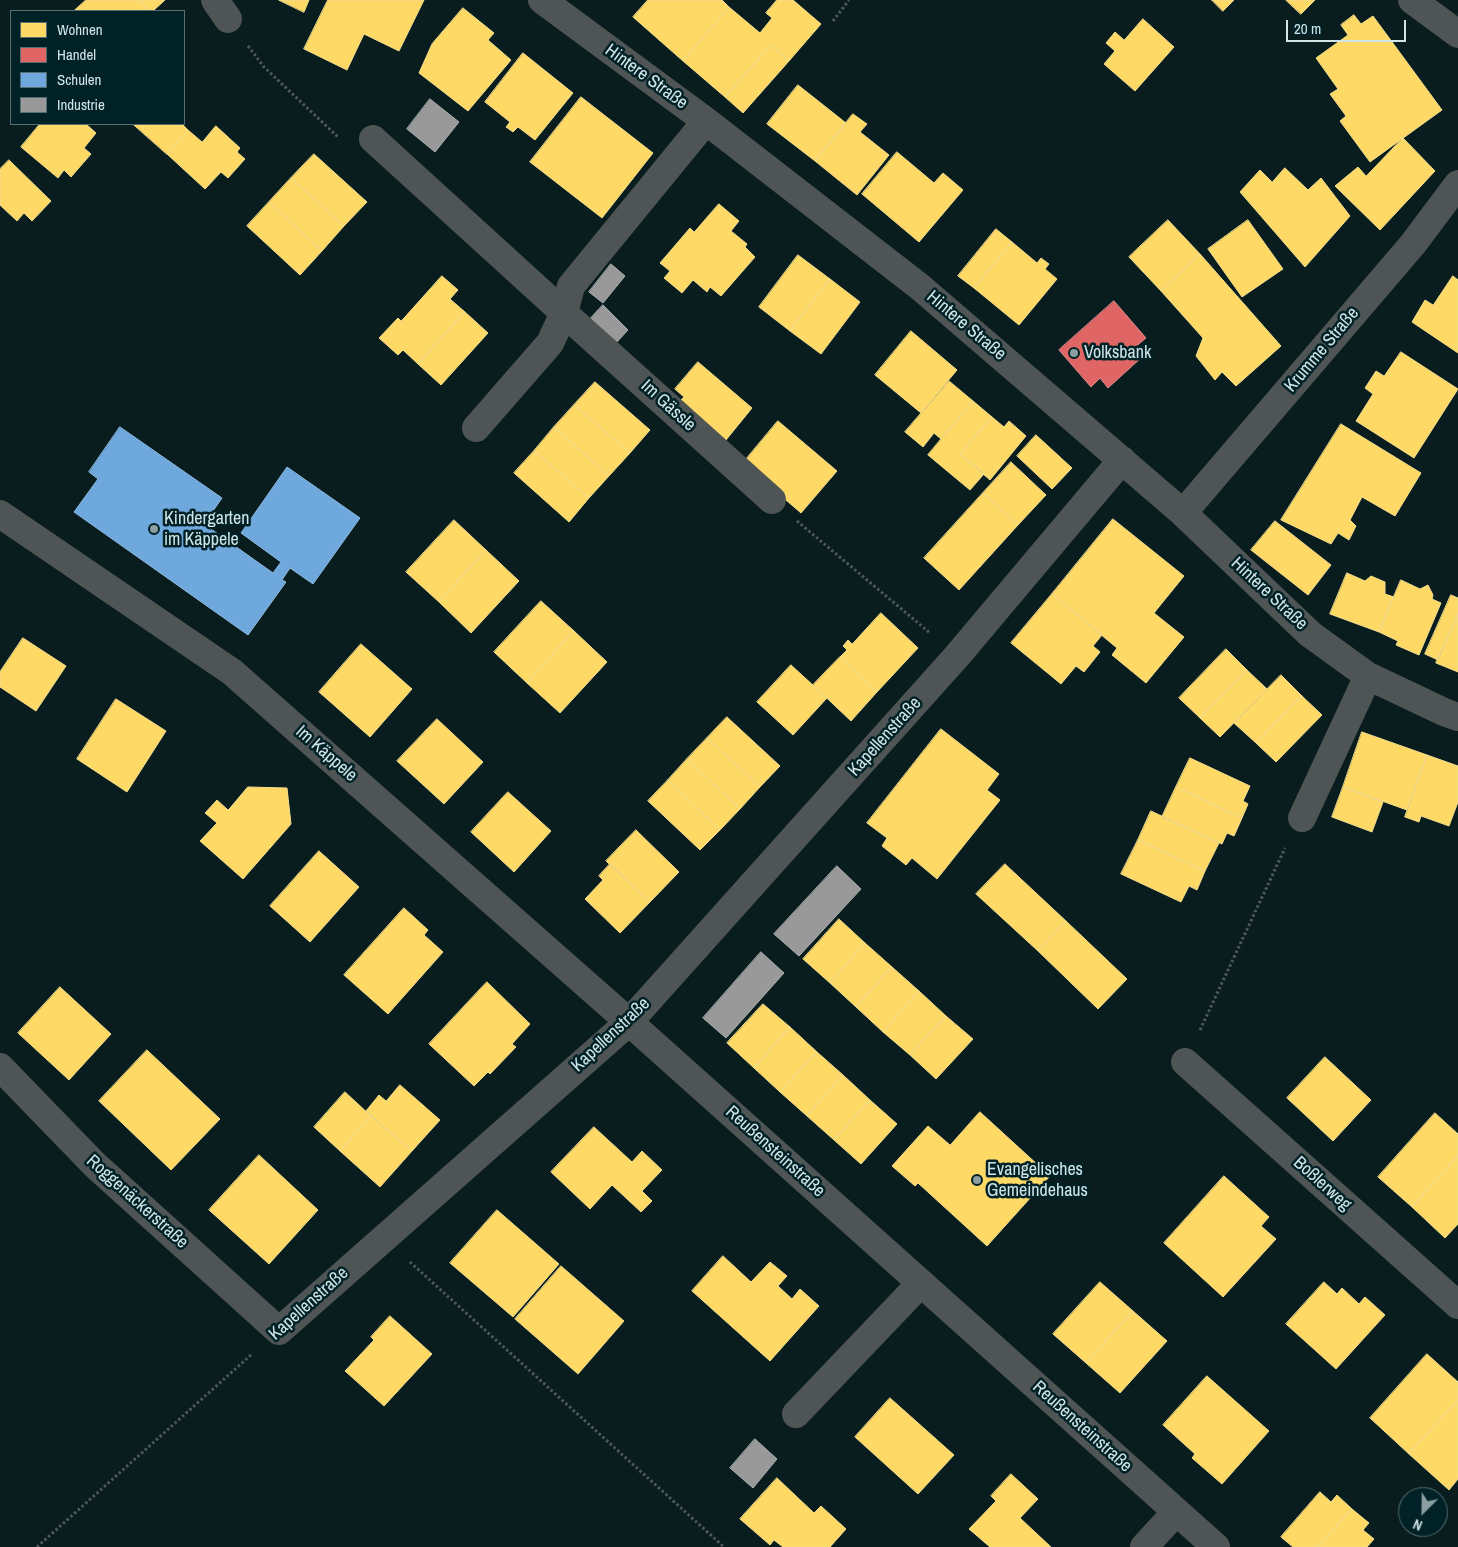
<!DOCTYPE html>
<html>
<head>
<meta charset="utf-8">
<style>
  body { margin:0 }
  #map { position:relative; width:1458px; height:1547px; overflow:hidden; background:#091c1e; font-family:"Archivo Narrow",sans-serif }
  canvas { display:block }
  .legend { position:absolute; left:10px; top:10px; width:175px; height:115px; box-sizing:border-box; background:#002227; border:1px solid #547074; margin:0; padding:6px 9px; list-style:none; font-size:15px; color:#d1e4e7 }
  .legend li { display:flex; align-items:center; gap:10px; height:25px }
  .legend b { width:25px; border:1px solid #547074 }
  .north { position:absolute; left:1398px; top:1487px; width:50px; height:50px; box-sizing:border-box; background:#002227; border:1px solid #547074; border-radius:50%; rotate:203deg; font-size:14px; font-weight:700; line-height:20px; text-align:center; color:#d1e4e7 }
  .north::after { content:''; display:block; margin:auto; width:18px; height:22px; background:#8b9ea1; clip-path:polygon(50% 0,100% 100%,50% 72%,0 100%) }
  .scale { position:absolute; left:1286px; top:20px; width:120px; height:22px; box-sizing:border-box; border:2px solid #d1e4e7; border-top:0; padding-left:6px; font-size:15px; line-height:18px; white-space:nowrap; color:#d1e4e7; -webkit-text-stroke:4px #002227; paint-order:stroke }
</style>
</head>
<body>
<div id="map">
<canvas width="1458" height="1547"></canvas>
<ul class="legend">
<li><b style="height:14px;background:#ffd966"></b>Wohnen</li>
<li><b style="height:14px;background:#e06666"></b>Handel</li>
<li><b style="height:14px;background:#6fa8dc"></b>Schulen</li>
<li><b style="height:14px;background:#999"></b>Industrie</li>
</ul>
<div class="north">N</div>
<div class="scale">20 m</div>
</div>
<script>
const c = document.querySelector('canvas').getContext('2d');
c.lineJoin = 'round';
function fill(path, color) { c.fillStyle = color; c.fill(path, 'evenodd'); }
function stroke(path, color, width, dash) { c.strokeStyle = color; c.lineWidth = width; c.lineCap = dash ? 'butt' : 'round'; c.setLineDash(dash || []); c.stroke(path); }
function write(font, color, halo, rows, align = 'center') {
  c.font = font + ' "Archivo Narrow",sans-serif'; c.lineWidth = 5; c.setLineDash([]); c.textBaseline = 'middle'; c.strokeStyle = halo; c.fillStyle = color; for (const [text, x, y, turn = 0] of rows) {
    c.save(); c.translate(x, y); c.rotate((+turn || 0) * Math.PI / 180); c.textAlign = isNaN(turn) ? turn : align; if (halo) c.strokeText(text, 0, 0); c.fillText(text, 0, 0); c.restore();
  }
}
const homes = new Path2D(`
  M86,0h54l10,11h-76z
  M140,0h25l-12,11h-3z
  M279,0h30l-5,12z
  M328,0h96l-25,51 -35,-17 -17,36 -43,-21z
  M648,0h74l7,7 -46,54 -50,-44z
  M777,0h16l28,24 -32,37 -18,-16 -46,52 -42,-36 46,-54 31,26 12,-15 -6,-5z
  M1212,0h22l-11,11z
  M1286,0h29l-14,14z
  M463,8l31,25 -6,7 23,20 -43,51 -49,-38 13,-29z
  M1354,15l7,9 12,-8 69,94 -72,52 -30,-41 6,-5 -16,-22 8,-5 -22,-31 32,-23 -7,-10z
  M1143,19l31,28 -39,44 -31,-27 11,-13 -9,-8 9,-11 9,8z
  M771,45l18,16 -46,52 -18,-16z
  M523,53l50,40 -38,47 -17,-13 -5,5 -7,-5 4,-5 -25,-20z
  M798,85l48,38 -31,38 -48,-37z
  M581,97l72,56 -51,65 -72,-56z
  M853,114l14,10 -7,8 29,23 -32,40 -42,-34z
  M40,124h46l10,9 -12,15 7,6 -20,23 -7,-7 -6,8 -37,-31z
  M133,124h49l6,6 -21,24z
  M216,126l24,22 -3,4 8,7 -17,19 -7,-6 -16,17 -38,-35 21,-24 14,12z
  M1403,138l32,33 -55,59 -45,-44 23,-19 8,9z
  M897,152l37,31 9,-10 20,17 -44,52 -57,-48z
  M314,154l53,48 -23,24 -53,-48z
  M9,160l42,41 -19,20 -8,-8 -7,8 -17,-16v-36z
  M1285,168l23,22 13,-12 29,38 -45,51 -65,-75 20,-22 12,12z
  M291,178l53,48 -22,25 -53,-49z
  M269,202l53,49 -22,24 -53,-49z
  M719,204l20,17 -8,10 16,13 -2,3 10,10 -34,39 -11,-9 -3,5 -14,-12 -11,13 -18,-15 6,-7 -10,-8 30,-35 4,4z
  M1168,220l32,34 -39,37 -32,-34z
  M1248,220l35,49 -41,28 -34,-48z
  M996,229l16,13 -38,46 -16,-12z
  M1012,242l25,21 4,-5 8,6 -4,5 12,10 -38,46 -45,-37z
  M1200,254l81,92 -45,40 -14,-14 -7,8 -19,-24 7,-18 -42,-47z
  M798,255l32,24 -40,52 -31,-24z
  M442,276l16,14 -8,9 15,13 -47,52 -15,-14 -5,5 -19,-17 19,-20 3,3z
  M1453,276l5,4v73l-46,-31 13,-22 8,5z
  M830,279l30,23 -39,52 -31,-23z
  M465,312l23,21 -47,52 -23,-21z
  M911,331l46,39 -36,43 -46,-38z
  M1401,352l57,37 -44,69 -58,-37 17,-27 -8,-6 11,-17 8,5z
  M698,362l54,46 -26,32 -46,-39 4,-4 -9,-8z
  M949,381l24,20 -32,38 -7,-6 -11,14 -18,-15z
  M595,382l55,48 -20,23 -56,-48z
  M973,401l19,16 -32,37 24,20 -14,16 -42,-35z
  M574,405l56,48 -21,23 -55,-49z
  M992,417l12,10 5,-6 17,15 -36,44 -30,-26z
  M778,421l59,50 -36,42 -58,-50z
  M1341,424l80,49 -26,43 -33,-19 -12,23 6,6 -7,14 -11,-7 -7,11 -50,-24z
  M554,427l55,49 -20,22 -55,-47z
  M1036,435l36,33 -20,21 -35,-33z
  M534,451l55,47 -20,24 -55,-49z
  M1011,462l35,33 -28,30 -35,-32z
  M983,493l35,32 -59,65 -35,-32z
  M1113,519l71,57 -30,37 30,24 -38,46 -34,-28 5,-7 -65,-54z
  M454,520l32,30 -47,52 -33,-30z
  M1275,521l56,44 -23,30 -57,-45z
  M486,550l33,31 -48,52 -32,-31z
  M1347,573l18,8 6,-5 14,6v12l9,3 -15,35 -49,-18z
  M1401,580l19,9 8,-4 5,10 -1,4 9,4 -22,52 -23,-10 2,-4 -19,-9z
  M1052,594l50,41 -9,11 7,6 -16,20 -8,-6 -15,18 -50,-41z
  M1451,595l7,3v16l-20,46 -13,-6z
  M541,601l33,30 -47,52 -33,-31z
  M881,613l37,35 -41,44 -37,-35 7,-7 -4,-4 5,-6 4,4z
  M1458,614v58l-22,-9z
  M574,631l33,31 -47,51 -33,-30z
  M23,638l43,28 -30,45 -36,-24v-15z
  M361,644l51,45 -42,48 -51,-45z
  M1226,649l21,21 -47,48 -21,-20z
  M840,657l37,35 -26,29 -38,-36z
  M791,665l36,33 -34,37 -36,-33z
  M1247,670l20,19 -47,48 -20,-19z
  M1281,675l21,21 -46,47 -22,-20z
  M1302,696l20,19 -46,47 -20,-19z
  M116,699l50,32 -39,61 -50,-33z
  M727,717l53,49 -20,21 -53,-49z
  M437,719l46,43 -39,42 -47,-43z
  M941,729l58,45 -12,16 13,10 -63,79 -25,-21 -6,7 -24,-19 5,-8 -20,-15z
  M1362,732l65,23 -20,55 -64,-23z
  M707,738l53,49 -20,22 -53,-50z
  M1427,755l31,11v36l-9,24 -28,-10 -2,6 -14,-5z
  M1190,758l60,28 -7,15 5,3 -6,14 -66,-31z
  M687,759l53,50 -20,21 -52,-50z
  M668,780l52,50 -20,20 -52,-49z
  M248,787l39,1 4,36 -48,55 -43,-38 17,-18 -12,-10 12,-13 11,10z
  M1176,787l66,31 -8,18 -7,-3 -5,11 -60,-27z
  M1343,787l40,15 -11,30 -40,-15z
  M508,792l43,39 -37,41 -43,-40z
  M1151,811l68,32 -14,28 -67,-31z
  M636,830l43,42 -29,30 -44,-41z
  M1138,840l67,31 -8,19 -8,-4 -8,16 -60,-28z
  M319,851l40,36 -49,55 -40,-36z
  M610,864l40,38 -30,31 -35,-34 18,-19 -4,-4z
  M1005,864l61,57 -28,30 -62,-57z
  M404,908l24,22 -4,5 19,17 -55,62 -44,-39z
  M839,919l26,24 -35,40 -27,-24z
  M1066,921l61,58 -29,30 -60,-58z
  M865,943l27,24 -36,40 -26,-24z
  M892,967l27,24 -36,41 -27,-25z
  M487,982l43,42 -18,20 4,3 -26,27 -2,-2 -14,14 -45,-42z
  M60,987l51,47 -42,46 -51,-47z
  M919,991l27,25 -36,39 -27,-23z
  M763,1004l27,23 -36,41 -27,-25z
  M946,1016l27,23 -37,40 -26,-24z
  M790,1027l27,25 -37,40 -26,-24z
  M147,1050l73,69 -49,51 -72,-69z
  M817,1052l26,23 -36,41 -27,-24z
  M1325,1057l46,43 -38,41 -46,-43z
  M843,1075l27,25 -36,40 -27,-24z
  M400,1085l40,35 -28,31 -46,-40 13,-16 7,6z
  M345,1092l26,24 -31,35 -26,-24z
  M870,1100l27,24 -36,40 -27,-24z
  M980,1112l70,64 -63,70 -69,-63 -3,3 -23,-20 36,-40 22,19z
  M1435,1113l23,21v22l-46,51 -34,-30z
  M371,1116l41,35 -32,36 -40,-36z
  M594,1127l38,35 10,-11 20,19 -20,21 10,10 -11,11 -29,-27 -22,24 -39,-37z
  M259,1155l59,55 -49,54 -60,-54z
  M1458,1156v68l-13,14 -33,-31z
  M1224,1176l45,41 -8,9 15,13 -53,58 -59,-54z
  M497,1210l62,54 -46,53 -63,-54z
  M723,1256l28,26 19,-20 17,14 -9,10 14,13 8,-10 19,17 -49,55 -78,-70z
  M561,1266l63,55 -46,53 -63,-55z
  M1100,1282l33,29 -47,52 -33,-29z
  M1324,1282l13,12 5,-6 17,16 6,-7 20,18 -49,54 -50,-45z
  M1133,1311l34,30 -47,52 -34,-30z
  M390,1316l42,38 -48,52 -39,-35 29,-31 -3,-3z
  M1427,1354l31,28v18l-49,54 -39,-36z
  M1207,1376l62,55 -47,53 -30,-26 3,-4 -32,-29z
  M890,1398l64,57 -36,39 -63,-57z
  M1458,1400v79l-9,11 -40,-36z
  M1011,1474l27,25 -18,19 31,29h-61l-21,-18 27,-28 -5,-5z
  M777,1478l37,35 7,-7 25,23 -16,18h-47l-9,-7 -4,5 -30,-26z
  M1320,1492l11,10 6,-7 15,14 -34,38h-25l-12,-10z
  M1352,1509l17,14 -6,7 11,9 -7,8h-49z`);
fill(homes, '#ffd966');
stroke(homes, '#f1dc8d', 1);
const shops = new Path2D(`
  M1114,301l32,37 -12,10 8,9 -34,31 -8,-10 -9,9 -32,-37z`);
fill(shops, '#e06666');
stroke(shops, '#dc8c8d', 1);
const schools = new Path2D(`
  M120,427l102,71 -18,26 69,49 8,-11 -40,-29 46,-66 73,51 -47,66 -23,-16 -8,12 4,2 -38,53 -174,-123 24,-33 -9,-7z`);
fill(schools, '#6fa8dc');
stroke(schools, '#8cbadf', 1);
const industry = new Path2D(`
  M430,99l29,23 -24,30 -28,-23z
  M611,264l14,12 -22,27 -14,-11z
  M603,305l25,25 -12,13 -25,-25z
  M837,866l24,23 -62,67 -25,-22z
  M761,952l23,21 -58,65 -23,-20z
  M755,1439l22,20 -24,29 -23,-20z`);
fill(industry, '#999');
stroke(industry, '#aab0b0', 1);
stroke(new Path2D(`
  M833,21l16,-21
  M248,46l16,21 74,70
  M797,521l133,112
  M1200,1030l85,-182
  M410,1262l314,285
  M37,1547l215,-193`), '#505859', 3, [2.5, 2.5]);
stroke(new Path2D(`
  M215,0l13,19
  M542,0l164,121 214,166 263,226 127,121 58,42 76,36 14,5
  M1412,0l46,34
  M373,139l191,174 208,187
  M476,428l74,-85 14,-30 7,-27 135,-165
  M1183,513l230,-269 45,-60
  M0,514l232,158 397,350 587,525
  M1302,818l66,-142
  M1185,1062l273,243
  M0,1067l95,98 184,166 350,-309 328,-366 165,-196
  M796,1414l125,-131
  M1144,1547l32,-35`), '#4f5554', 28);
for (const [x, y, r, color] of [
  [1074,353,5,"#8b9ea1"],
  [154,529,5,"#8b9ea1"],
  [977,1180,5,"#8b9ea1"]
]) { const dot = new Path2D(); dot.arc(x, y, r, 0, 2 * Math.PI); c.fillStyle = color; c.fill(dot); stroke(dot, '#002227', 2); }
write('18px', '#d1e4e7', '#002227', [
  ["Hintere Straße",646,77,36],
  ["Hintere Straße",966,326,40],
  ["Krumme Straße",1322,350,-50],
  ["Im Gässle",668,406,42],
  ["Hintere Straße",1269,594,43],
  ["Kapellenstraße",885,737,-48],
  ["Im Käppele",326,754,41],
  ["Kapellenstraße",611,1035,-43],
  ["Reußensteinstraße",775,1152,42],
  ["Boßlerweg",1322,1184,42],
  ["Roggenäckerstraße",137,1202,42],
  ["Kapellenstraße",309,1304,-42],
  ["Reußensteinstraße",1082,1427,42]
]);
write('18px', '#d1e4e7', '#002227', [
  ["Volksbank",1084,353],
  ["Kindergarten",164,519],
  ["im Käppele",164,540],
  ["Evangelisches",987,1170],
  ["Gemeindehaus",987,1191]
], 'left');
</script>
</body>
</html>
